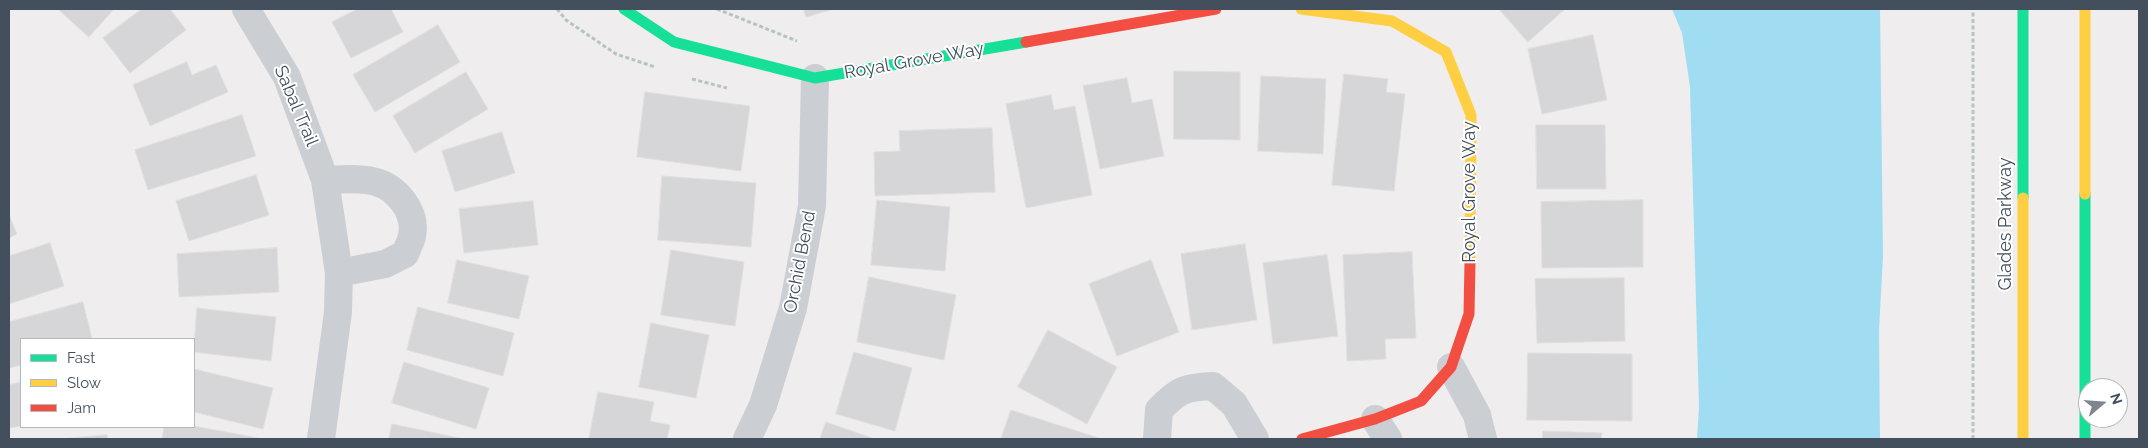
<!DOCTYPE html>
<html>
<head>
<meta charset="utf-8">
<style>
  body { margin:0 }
  #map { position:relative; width:2148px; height:448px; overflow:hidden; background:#efeded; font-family:Raleway,sans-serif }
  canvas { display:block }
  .frame { position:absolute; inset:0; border:10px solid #434f5c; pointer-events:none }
  .legend { position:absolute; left:20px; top:338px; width:175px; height:90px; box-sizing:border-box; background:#fff; border:1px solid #b4b9be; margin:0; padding:6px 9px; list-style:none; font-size:15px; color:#434f5c }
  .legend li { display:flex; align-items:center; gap:10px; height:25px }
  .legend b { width:25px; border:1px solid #b4b9be }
  .north { position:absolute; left:2078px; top:378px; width:50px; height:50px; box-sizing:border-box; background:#fff; border:1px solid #b4b9be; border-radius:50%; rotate:72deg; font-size:14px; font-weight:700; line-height:20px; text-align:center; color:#434f5c }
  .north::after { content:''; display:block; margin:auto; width:18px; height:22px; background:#7f868f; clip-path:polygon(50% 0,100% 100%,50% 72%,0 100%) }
</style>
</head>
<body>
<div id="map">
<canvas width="2148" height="448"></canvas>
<div class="frame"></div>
<ul class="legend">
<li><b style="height:6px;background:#16e098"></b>Fast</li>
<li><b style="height:6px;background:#ffcf43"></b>Slow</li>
<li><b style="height:6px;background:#f24e42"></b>Jam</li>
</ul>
<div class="north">N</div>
</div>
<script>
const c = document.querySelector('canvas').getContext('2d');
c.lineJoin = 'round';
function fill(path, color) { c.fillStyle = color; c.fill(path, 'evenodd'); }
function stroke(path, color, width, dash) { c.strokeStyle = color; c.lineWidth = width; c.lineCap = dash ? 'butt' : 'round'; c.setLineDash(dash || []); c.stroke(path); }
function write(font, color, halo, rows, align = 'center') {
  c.font = font + ' Raleway,sans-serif'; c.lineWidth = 4; c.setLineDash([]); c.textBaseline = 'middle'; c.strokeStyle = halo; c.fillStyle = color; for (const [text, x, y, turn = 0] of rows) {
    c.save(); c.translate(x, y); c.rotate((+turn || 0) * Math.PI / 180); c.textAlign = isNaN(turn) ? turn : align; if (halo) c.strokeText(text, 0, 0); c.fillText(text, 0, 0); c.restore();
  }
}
fill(new Path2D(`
  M1672,9h208l3,247 -4,74 1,109h-183l2,-32 -9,-320 -8,-54z`), '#a0ddf2');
const building = new Path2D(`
  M58,9h56l-25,28z
  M142,9h28l16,21 -56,43 -27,-35z
  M358,9h33l12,23 -52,26 -19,-36z
  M804,9h30l-28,8z
  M1499,9h66l-37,33z
  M438,25l22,37 -85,50 -22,-37z
  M1593,35l14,65 -65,14 -14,-65z
  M187,62l5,13 24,-10 12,27 -78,34 -17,-41z
  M1174,71l66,1v68l-66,-1z
  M466,72l22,37 -73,44 -22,-37z
  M1344,74l44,5 -2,13 19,2 -11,97 -62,-6z
  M1261,76l65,3 -3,75 -65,-3z
  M1127,78l5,25 20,-4 12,57 -64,13 -17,-83z
  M645,92l105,14 -9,65 -104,-14z
  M1051,95l3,15 21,-4 17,89 -66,13 -20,-104z
  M242,115l14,41 -108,34 -13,-40z
  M1536,125h69l1,64h-69z
  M992,128l3,64 -120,4 -1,-44 26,-1 -1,-20z
  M502,132l13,41 -60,19 -13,-41z
  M256,175l13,40 -80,26 -13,-40z
  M662,176l94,7 -5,64 -93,-7z
  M877,200l73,7 -5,64 -74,-6z
  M1643,200v67l-101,1 -1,-66z
  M533,201l5,44 -74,8 -5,-44z
  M9,215l8,19 -8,4z
  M50,243l14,43 -55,18v-48z
  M1245,244l12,76 -65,10 -11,-76z
  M277,248l2,44 -100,5 -2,-43z
  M671,250l73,12 -9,64 -74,-11z
  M1412,252l4,86 -31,1 1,20 -39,2 -4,-106z
  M1327,255l11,81 -65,8 -10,-81z
  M457,260l72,16 -10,43 -71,-16z
  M1151,260l28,72 -62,24 -28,-72z
  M869,277l87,18 -12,65 -87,-18z
  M1624,278l1,63 -88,2 -2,-64z
  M83,302l9,37h-71v26l-12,3v-46z
  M418,307l96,26 -11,43 -96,-26z
  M197,308l79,9 -5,44 -77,-9z
  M651,323l58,12 -13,63 -57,-11z
  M1048,330l69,37 -30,57 -69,-37z
  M854,352l58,16 -17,63 -59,-17z
  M1528,353l104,1v67l-105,-1z
  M404,362l85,26 -13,41 -84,-26z
  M194,369l79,19 -10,41 -69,-17z
  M21,382v44l-12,2v-43z
  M598,392l56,10 -4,19 20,4 -3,14h-78z
  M1011,410l91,29h-101z
  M826,422l49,17h-55z
  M392,424l72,15h-75z
  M194,426l69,13h-101l2,-12z
  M1543,431l59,2 -1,6h-58z
  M107,435l1,4h-48z`);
fill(building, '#d6d5d7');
stroke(building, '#e0dfe0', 1);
stroke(new Path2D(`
  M557,9l9,11 50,34 39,13
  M717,9l80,32
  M692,79l35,9
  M1973,439v-430`), '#b6c4c1', 3, [4, 2.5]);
stroke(new Path2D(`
  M246,9l41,68 38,103 14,93 -1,39 -17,127
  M325,180c15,0 36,-3 51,2 21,6 41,30 36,54 -1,6 -5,12 -7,18l-20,10 -46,9
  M1451,367l26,48 6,24
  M1375,419l13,20
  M747,439l16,-34 30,-97 19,-102 3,-128
  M1157,439l2,-29c19,-20 26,-23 54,-24l21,18 21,35`), '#cbced2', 28);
stroke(new Path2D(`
  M624,9l50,33 141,36 211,-36
  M2023,9v189
  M2085,194v245`), '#16e098', 11);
stroke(new Path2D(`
  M1301,9l91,12 54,31 25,63 -1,147
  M2085,9v185
  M2023,198v241`), '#ffcf43', 11);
stroke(new Path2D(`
  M1026,42l190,-33
  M1302,439l73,-20 46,-18 30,-34 18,-53 1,-52`), '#f24e42', 11);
write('18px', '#434f5c', '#fff', [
  ["Royal Grove Way",914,61,-10],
  ["Sabal Trail",296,106,67],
  ["Royal Grove Way",1470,192,-90],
  ["Glades Parkway",2006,224,-90],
  ["Orchid Bend",800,262,-79]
]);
</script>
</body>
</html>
